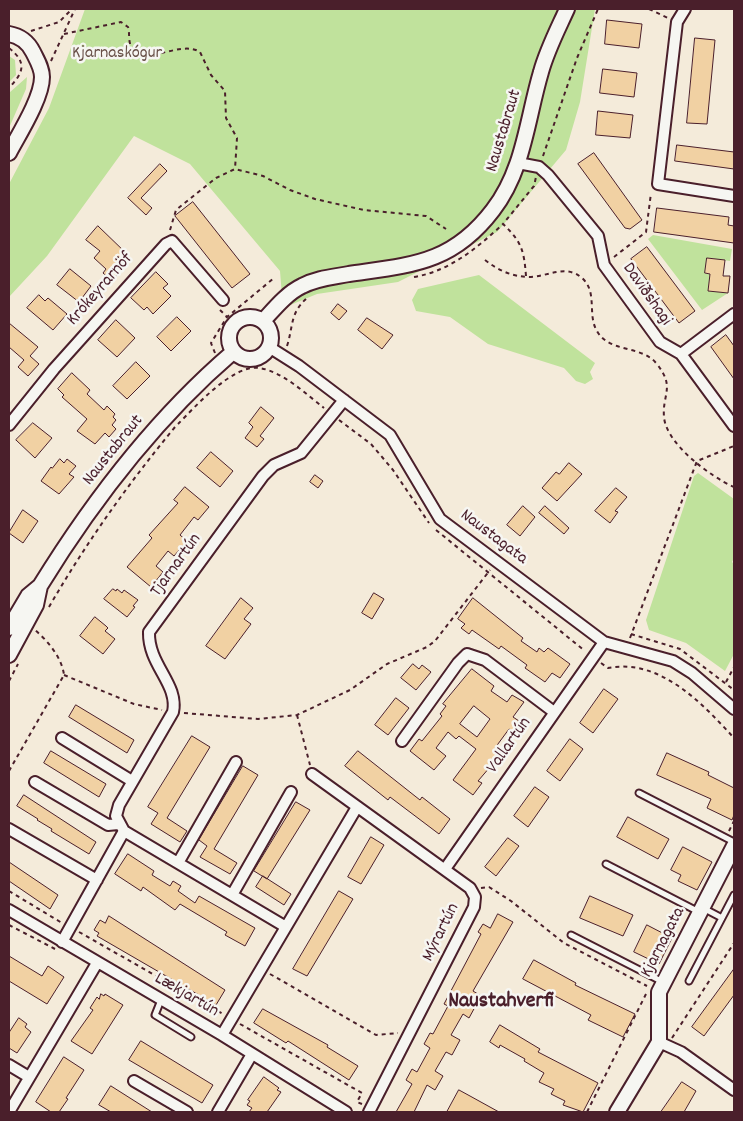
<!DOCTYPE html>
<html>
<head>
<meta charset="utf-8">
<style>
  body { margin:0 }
  #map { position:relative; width:743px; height:1121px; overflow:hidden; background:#f4ebda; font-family:Dekko,sans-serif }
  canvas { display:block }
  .frame { position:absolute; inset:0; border:10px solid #4a1f2b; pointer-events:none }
</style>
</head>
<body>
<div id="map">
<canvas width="743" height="1121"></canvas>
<div class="frame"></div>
</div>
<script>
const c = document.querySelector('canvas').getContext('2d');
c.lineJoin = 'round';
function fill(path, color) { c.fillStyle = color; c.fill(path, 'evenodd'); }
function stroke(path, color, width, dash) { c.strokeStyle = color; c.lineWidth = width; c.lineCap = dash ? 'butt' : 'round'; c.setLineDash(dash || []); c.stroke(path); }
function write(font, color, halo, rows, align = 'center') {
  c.font = font + ' Dekko,sans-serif'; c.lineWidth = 5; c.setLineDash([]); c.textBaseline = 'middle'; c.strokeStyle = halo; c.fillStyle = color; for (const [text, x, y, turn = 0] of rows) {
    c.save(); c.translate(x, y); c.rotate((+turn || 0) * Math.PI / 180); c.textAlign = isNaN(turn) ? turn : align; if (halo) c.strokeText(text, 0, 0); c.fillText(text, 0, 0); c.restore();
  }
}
fill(new Path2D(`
  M85,9h510l-15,93 -14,48 -69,82 -99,50 -81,12 -34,14 -3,-37 -90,-107 -56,-28 -87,120 -38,41v-113l40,-76z
  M9,56l6,4 1,15 -7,7z
  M27,77l-1,12 -17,39v-35z
  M653,235l79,14 -2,12 -23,-3 -2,15 5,1 -2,17 20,2 -26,17 -54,-71z
  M479,275l116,88 -5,9 3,7 -8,5 -9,-3 -12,-13 -76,-24 -38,-27 -34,-6 -4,-11 6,-11z
  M698,473l36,26v59l-2,4 2,2v90l-9,17 -39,-28 -37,-13 -3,-10 48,-144z`), '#c0e29c');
const building = new Path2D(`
  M607,20l35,4 -3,24 -34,-4z
  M695,38l20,2 -8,84 -20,-1z
  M603,69l34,4 -3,24 -34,-4z
  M598,111l35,4 -3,23 -34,-3z
  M677,145l57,7v17l-59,-8z
  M594,153l48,67 -12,9 -5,-1 -47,-64z
  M160,164l7,7 -26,27 11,10 -6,7 -18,-17z
  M193,202l57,72 -18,14 -57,-72z
  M657,208l72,9 -1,8 6,1v17l-80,-11z
  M98,226l29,28 -7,8 4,4 -12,15 -9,-8 3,-4 -12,-11 6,-7 -14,-11z
  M647,247l48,64 -16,12 -48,-64z
  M707,258l18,2 -2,16h7l-2,17 -20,-2 2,-17 -5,-1z
  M70,269l21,17 -12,16 -22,-17z
  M156,272l12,12 -5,4 8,8 -18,18 -6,-7 -3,3 -13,-12z
  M39,295l6,6 3,-3 19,16 -14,16 -26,-22z
  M338,304l9,7 -8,9 -8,-7z
  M177,317l14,14 -20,20 -14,-14z
  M367,318l26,17 -11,14 -24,-19z
  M116,320l19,18 -18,19 -19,-17z
  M9,323l29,24 -8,9 9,8 -11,12 -10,-9 6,-7 -15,-13z
  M726,335l8,11v33l-23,-32z
  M136,362l14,14 -23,23 -14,-13z
  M72,373l18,17 -3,4 17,16 3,-4 8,8 -2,3 3,3 -4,5 4,4 -7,8 -4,-4 -10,11 -18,-13 10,-12 -25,-22 2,-2 -6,-6z
  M261,407l13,11 -14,18 4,3 -7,8 -12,-9 8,-11 -4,-4z
  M33,423l19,15 -17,20 -19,-18z
  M211,452l22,19 -13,16 -23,-19z
  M60,459l4,4 3,-4 9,7 -7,8 5,3 -15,17 -18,-13 10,-14 1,1z
  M569,463l13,11 -25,27 -15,-13 14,-16 3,2z
  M315,475l8,6 -5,7 -8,-6z
  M185,487l24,20 -11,13 -4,-3 -14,18 7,6 -13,15 -6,-5 -12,15 7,6 -12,15 -24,-20 25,-29 -3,-3 29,-32 -4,-3z
  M616,488l11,9 -12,14 3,1 -8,11 -15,-12z
  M523,506l12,11 -15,19 -13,-11z
  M545,506l24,22 -5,6 -25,-21z
  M23,510l15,11 -15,22 -14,-10z
  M113,589l3,2 1,-2 5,4 2,-3 14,10 -5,6 2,1 -8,10 -23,-18z
  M374,593l10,6 -12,20 -10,-6z
  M241,598l12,10 -9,11 7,5 -26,35 -19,-13z
  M473,598l50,40 -2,3 16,11 2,-4 5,4 4,-4 22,16 -10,14 -8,-5 -7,9 -20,-14 2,-3 -26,-19 -2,3 -27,-19 -3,4 -8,-6 4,-4 -7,-5z
  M95,617l11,9 2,2 -3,3 10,8 -12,15 -23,-18z
  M413,664l6,5 3,-4 9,7 -15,18 -15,-12z
  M472,669l22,17 -3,5 16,11 5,-7 12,7 -11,15 12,8 -7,10 -9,-6 -14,19 7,5 -24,28 4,2 -9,12 -20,-15 23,-31 -17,-13 -3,3 -8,-7 -12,16 10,8 -12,14 -24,-19 9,-12 3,2 20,-25 -2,-2 6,-8 -3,-2zM474,706l16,13 -13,18 -17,-13z
  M604,689l14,10 -25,34 -13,-10z
  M396,698l13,10 -21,27 -13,-10z
  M76,705l58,35 -7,13 -58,-36z
  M192,736l18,11 -43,71 20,13 -7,11 -29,-18 7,-11 -10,-6z
  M570,739l13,10 -23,32 -13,-10z
  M51,751l55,33 -7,13 -55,-34z
  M358,751l62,49 2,-3 28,22 -11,15 -49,-37 -2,3 -43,-34z
  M667,753l42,19 -1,3 26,13v27l-2,5 -25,-12 4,-9 -54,-24z
  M243,766l15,9 -44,74 23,14 -7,11 -30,-17 7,-11 -8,-6z
  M535,787l14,10 -21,30 -14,-11z
  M24,795l72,47 -7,12 -38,-23 1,-2 -15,-9 1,-1 -21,-13z
  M296,802l14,8 -43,69 -13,-8z
  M628,817l41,22 -11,20 -41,-22z
  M371,837l13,8 -23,39 -13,-7z
  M508,838l11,8 -23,30 -11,-9z
  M683,847l29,15 -15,28 -19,-9 3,-6 -10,-5z
  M128,854l26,17 -2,4 18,11 3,-5 8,5 -3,5 17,12 4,-7 56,32 -10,18 -20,-11 2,-3 -47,-28 -5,6 -32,-23 -2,4 -26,-17z
  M9,862l49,33 -8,14 -41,-28z
  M263,876l28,18 -7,11 -28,-18z
  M339,891l14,8 -46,77 -14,-7z
  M590,896l43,19 -10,21 -43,-18z
  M498,914l15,8 -40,69 8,5 -12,22 -6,-4 -12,21 9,5 -8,15 -6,-3 -11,19 8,5 -8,14 -8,-5 -13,27h-18l16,-28 -6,-4 6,-11 5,3 13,-24 -6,-4 6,-11 3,1 15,-28 -4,-2 37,-70 -3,-2 5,-8 7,4z
  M109,916l116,74 -9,15 -119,-69 2,-3 -5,-3 6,-10 5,3z
  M647,925l25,13 -13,26 -25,-12z
  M9,956l33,20 6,-10 16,11 -17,27 -38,-23z
  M534,960l42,23 -1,2 60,29 -12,23 -35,-17 3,-5 -68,-36z
  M734,969v26l-30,41 -12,-9z
  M101,994l3,2 1,-2 18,11 -31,49 -21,-13 22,-31 -3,-2 7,-11 2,2z
  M263,1009l65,36 -1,2 31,19 -9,14 -61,-39 -2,2 -32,-20z
  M19,1018l8,6 -2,3 6,5 -14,21 -8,-5v-15z
  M500,1025l40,24 -2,3 60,31 -15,29 -20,-7 2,-4 -14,-7 3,-5 -15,-7 5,-9 -20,-12 1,-2 -25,-14 -1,3 -9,-6z
  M141,1041l72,44 -11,18 -73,-43z
  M64,1057l20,13 -18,28 2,1 -9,13h-8l-15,-10z
  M264,1077l15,11 -2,2 4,2 -14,20h-18l3,-4 -5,-3 3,-4 -2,-1z
  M682,1082l14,9 -12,21h-23z
  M111,1086l41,26h-41l-12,-7z
  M459,1090l11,6 29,16h-52z`);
fill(building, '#f1d1a3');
stroke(building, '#4a1f2b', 1);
const lane = new Path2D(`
  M639,793l95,49
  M606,864l93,48
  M703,908l19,10
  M571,935l92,47
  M689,981l45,-86
  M161,1000l-6,15 36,22`);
const street = new Path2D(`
  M685,9l-8,13 -19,162 76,12
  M518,163l21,4 9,8 50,61 6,29 56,77 21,12 53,72
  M269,347l30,19 91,69 50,84 164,123 69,19 19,12 42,36
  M681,354l53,-40
  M9,425l45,-56 112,-125 6,-3 51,59
  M62,738l70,43
  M402,741l56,-78 9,-9 18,6 69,52
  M312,774l158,114 5,9 -1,10 -105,205
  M35,782l73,43 10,-1
  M9,829l88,51
  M124,831l162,96
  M178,863l58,-101
  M445,869l159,-227
  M232,895l59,-103
  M9,910l213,125 124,77
  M62,942l62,-111 -8,-15 3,-11 54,-93c6,-28 -25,-47 -24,-80l114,-156 11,-11 27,-12 43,-53
  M222,1035l135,-228
  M659,1042l22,10 53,38
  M9,1065l20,12
  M134,1081l53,31
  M9,1112l88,-149
  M218,1112l34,-58`);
const secondary = new Path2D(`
  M9,34c11,2 19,8 24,18 4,8 9,16 9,25 0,21 -23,57 -33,76
  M229 338a21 21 0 1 1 42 0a21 21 0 1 1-42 0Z
  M263,321c11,-12 24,-28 39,-35 15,-8 31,-9 47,-12 62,-9 103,-10 144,-64 31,-40 34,-91 48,-138 6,-22 17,-43 26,-63
  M9,628l19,-32 12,-10c53,-86 116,-168 193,-234
  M9,655l27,-50 4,-19
  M617,1112l42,-70v-50l75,-146`);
stroke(lane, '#4a1f2b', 9);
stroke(street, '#4a1f2b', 14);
stroke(secondary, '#4a1f2b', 18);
stroke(new Path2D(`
  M649,9l19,9
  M31,31l28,-9 13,-13
  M64,34l57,-12 7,5c2,6 0,13 3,19 12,23 49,-7 69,6l11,23 14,16 1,27 11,20 -2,31
  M9,48c19,15 14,25 0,40
  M51,61l24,-52
  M543,156l34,-98 21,-49
  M170,230l6,-20 40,-32 19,-9 28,7 27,14 25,9 49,11 62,6 20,13
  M614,257l32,-25 5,-39
  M485,260c14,11 28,17 46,17 18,-1 35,-13 51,1 16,14 5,37 15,53 12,22 44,14 59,32 20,24 6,31 8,54 2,27 47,60 70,70
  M526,276c-2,-25 -4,-34 -23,-52l31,-38 2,-9
  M414,277c36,-6 63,-29 89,-53
  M220,310l7,7
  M287,346c6,-18 3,-33 19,-47
  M215,353l-4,-10 16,-26 47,-39
  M339,420l32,24 22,26 36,53
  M178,424c17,-17 55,-60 81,-56 23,3 47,26 65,40
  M436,530l149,121
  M49,607c37,-64 79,-123 126,-180
  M631,634l49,15 54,41
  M630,638l67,-177 37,-15
  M601,663l7,5c52,-10 94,35 126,70
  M64,675l70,29 28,6
  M9,681l9,-17
  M726,682l8,-15
  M184,713l74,6 39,-4 53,-25 37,-26 40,-17 8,-6 55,-71
  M297,715l13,50
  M9,771l55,-96c-2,-17 -16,-34 -29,-45
  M729,831l5,-10
  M481,888l8,-1 22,14 53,42 83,43
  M9,891l53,32
  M9,925l46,24
  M79,932l144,82
  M270,974l106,61 22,-2
  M240,1024l122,69 -5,9 5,2
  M672,1038l62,-95
  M587,1112l59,-118`), '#4a1f2b', 2, [4, 4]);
stroke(lane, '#f6f6f2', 5);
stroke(street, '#f6f6f2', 10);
stroke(secondary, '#f6f6f2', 14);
write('18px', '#685047', '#f6f6f2', [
  ["Kjarnaskógur",117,55]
]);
write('18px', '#4a1f2b', '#f6f6f2', [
  ["Naustabraut",505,131,-73],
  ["Krókeyrarnöf",101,290,-49],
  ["Daviðshagi",646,295,55],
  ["Naustabraut",114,451,-51],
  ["Naustagata",493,538,37],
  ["Tjarnartún",177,566,-54],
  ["Vallartún",510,746,-55],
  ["Mýrartún",442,933,-64],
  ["Kjarnagata",664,943,-63],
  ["Lækjartún",186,996,30]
]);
write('bold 22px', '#4a1f2b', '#f6f6f2', [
  ["Naustahverfi",501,1003]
]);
</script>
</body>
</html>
